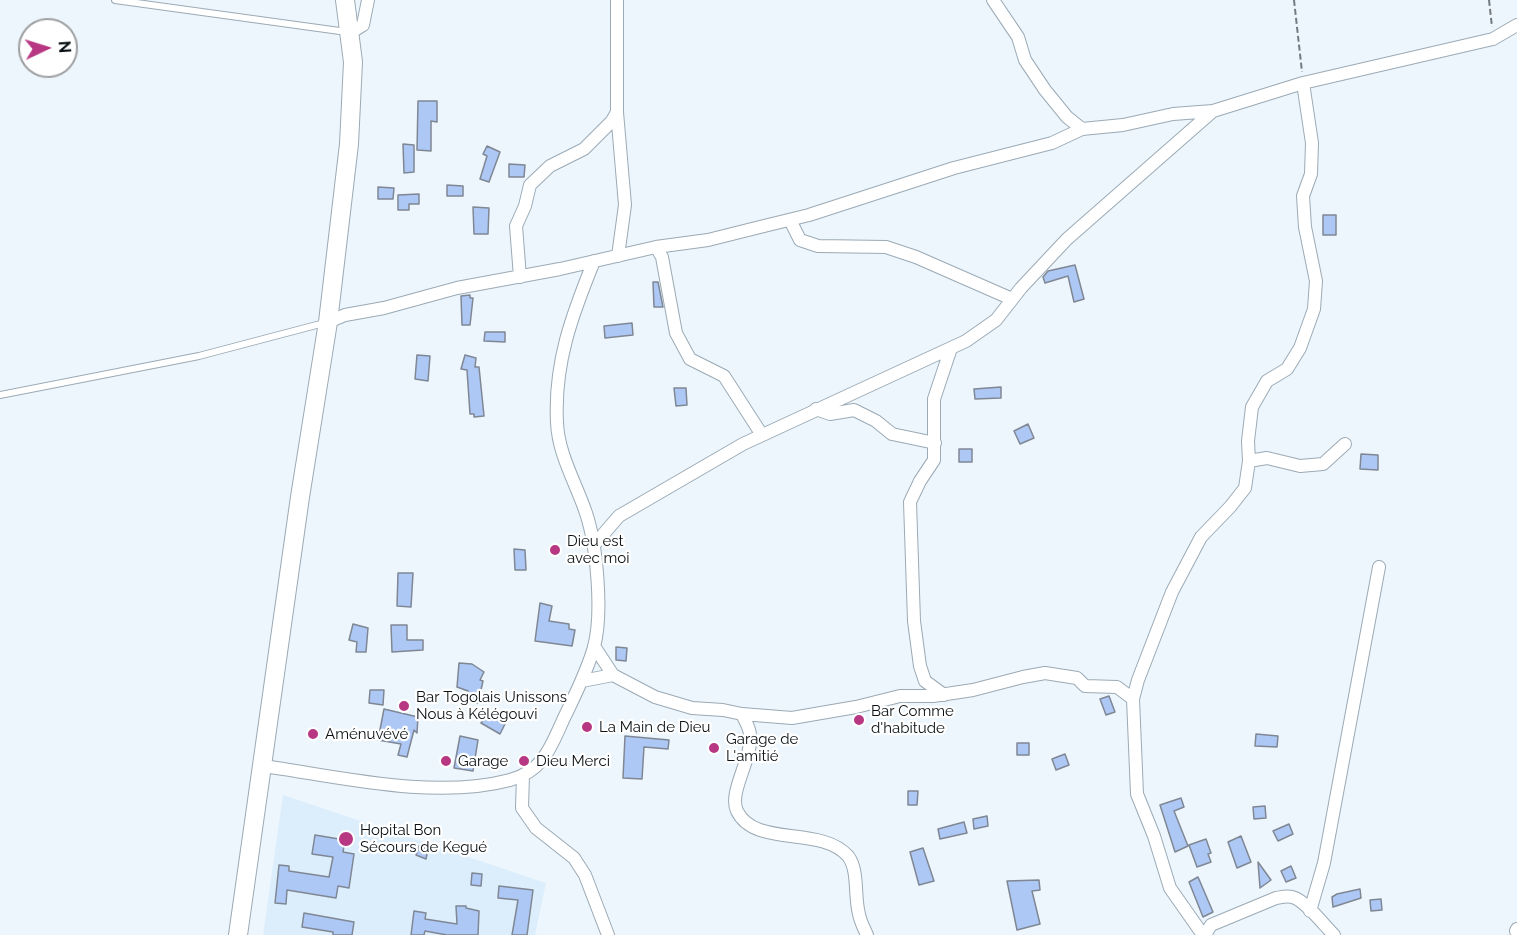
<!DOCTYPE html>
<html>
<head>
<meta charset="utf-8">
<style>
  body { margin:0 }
  #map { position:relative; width:1517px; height:935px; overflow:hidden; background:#edf6fd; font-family:Raleway,sans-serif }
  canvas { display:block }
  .north { position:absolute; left:18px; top:18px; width:60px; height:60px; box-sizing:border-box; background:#fff; border:2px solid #9d9fa1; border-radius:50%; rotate:86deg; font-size:16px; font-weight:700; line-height:24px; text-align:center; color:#0a1013 }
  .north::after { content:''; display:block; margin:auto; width:21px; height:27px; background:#b73782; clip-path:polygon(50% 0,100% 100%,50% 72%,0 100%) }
</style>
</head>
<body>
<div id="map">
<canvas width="1517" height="935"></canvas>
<div class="north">N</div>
</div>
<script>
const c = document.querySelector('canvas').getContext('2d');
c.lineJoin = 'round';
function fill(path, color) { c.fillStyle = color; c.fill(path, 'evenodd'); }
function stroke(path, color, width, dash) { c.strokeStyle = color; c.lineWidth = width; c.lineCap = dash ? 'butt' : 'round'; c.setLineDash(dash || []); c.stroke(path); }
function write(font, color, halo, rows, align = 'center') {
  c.font = font + ' Raleway,sans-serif'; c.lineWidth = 4.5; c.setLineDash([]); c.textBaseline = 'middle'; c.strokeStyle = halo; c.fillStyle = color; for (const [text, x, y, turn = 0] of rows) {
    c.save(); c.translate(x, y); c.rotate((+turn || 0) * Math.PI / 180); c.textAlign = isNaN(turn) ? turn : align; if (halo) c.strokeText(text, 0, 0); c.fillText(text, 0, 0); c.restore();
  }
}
fill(new Path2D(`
  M283,795l263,88 -11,52h-272z`), '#dceefb');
const building = new Path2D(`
  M418,101h19v21l-6,-1v30l-14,-1z
  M403,144l11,1v27l-10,1z
  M487,146l13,6 -11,30 -9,-3 7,-23 -4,-2z
  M509,164l16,1 -1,12h-15z
  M447,185l16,1v10h-16z
  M378,187l16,1 -1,11h-15z
  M419,194v10h-10v6h-11v-15z
  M473,207l16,1 -1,26h-14z
  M1323,215h13v20h-13z
  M1075,265l9,34 -10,3 -6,-26 -23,7 -2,-6 5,-6z
  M653,282h5l5,25h-9z
  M470,295v3h3l-3,27h-8l-1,-29z
  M632,323l1,12 -28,3 -1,-12z
  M485,332h20v10l-21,-1z
  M417,355l13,1 -2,25 -13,-2z
  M465,355l11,3 -1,9h4l5,49 -10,1v-3h-4l-3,-44 -6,-1z
  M1001,387v11l-26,1 -1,-10z
  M674,388h12l1,17 -11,1z
  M1028,424l6,14 -14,6 -6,-13z
  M959,449h13v13h-13z
  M1361,454l17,1v15l-18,-1z
  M514,549l11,1 1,20h-11z
  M398,573h15l-2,34 -14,-1z
  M540,603l12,3 -3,15 20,3v5l6,1 -3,16 -37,-5z
  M353,624l15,4 -2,24h-10l1,-10 -8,-2z
  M391,625h16v15h16v10l-31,2z
  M616,647l11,1 -1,13 -10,-1z
  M459,663l13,1 12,8 -4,8 3,1 -5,22 -13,-3 3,-9 -11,-4z
  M370,690h14l-1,15 -14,-2z
  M1109,696l6,16 -9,3 -6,-16z
  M384,709l34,8 -1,16 -3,-3 -7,27 -9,-2 3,-11 -23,-4z
  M487,713l18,11 -5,10 -19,-11z
  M1256,734l22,2 -1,11 -22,-1z
  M460,736l18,4 -5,31 -19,-3z
  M625,736l44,4 -1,9 -24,-2 -2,32 -19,-1z
  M1017,743h12v12h-12z
  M1065,754l4,11 -13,5 -4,-11z
  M908,791h10l-1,14h-9z
  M1181,798l3,9 -10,4 14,35 -13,6 -15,-47z
  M1265,806l1,12 -12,1 -1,-12z
  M987,816l1,10 -14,3 -1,-10z
  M964,822l3,11 -27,6 -2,-10z
  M1289,824l4,10 -15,7 -5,-10z
  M315,835l30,5 -2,12 11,2 -5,34 -11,-2 -2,12 -49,-8 -1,14 -11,-1 4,-38 10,1v5l40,6 4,-20 -21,-3z
  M1241,836l10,26 -14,6 -9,-26z
  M1206,839l5,14 -3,1 3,8 -14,5 -8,-22z
  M419,846l9,3 -2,10 -10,-4z
  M923,848l11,33 -15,4 -9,-33z
  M1258,862l13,18 -11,8z
  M1291,866l5,12 -10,4 -5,-11z
  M472,873l10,1 -1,12 -10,-1z
  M1198,877l15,35 -10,5 -14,-35z
  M1039,880l1,10 -8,1 8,33 -23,6 -10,-49z
  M499,886l34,4 -6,45h-15l6,-35 -20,-2z
  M1360,889l1,9 -28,9 -1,-10 5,-3z
  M1381,899l1,11 -11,1 -1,-11z
  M456,906h10v2l13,3 -1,24h-31l-22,-4 -1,4h-13l3,-24 12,2 -1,6 32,5z
  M304,913l50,9 -2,13h-19v-3l-31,-5z`);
fill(building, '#aec8f5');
stroke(building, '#7f8794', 1.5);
const lane = new Path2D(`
  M115,0l232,32
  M0,395l199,-39 125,-33`);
const street = new Path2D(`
  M617,0v112l8,93 -7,51
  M993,0l25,37 7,23 20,30 22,27 15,12
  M350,33l13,-8 5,-25
  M790,220l10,20 18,6 68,1 30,10 96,42
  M656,247l6,10 14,76 14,26 34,17 38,59
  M520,277l-4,-51 9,-20 5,-21 20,-19 34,-17 28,-28 5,-9
  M328,322l17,-7 39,-7 73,-20 103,-19 96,-22 52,-7 52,-13 49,-12 145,-47 98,-25 30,-14 41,-4 50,-11 40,-3 90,-28 190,-44 24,-14
  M816,409l14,5 24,-4 22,11 16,13 43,9
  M1249,461l18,-3 33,8 23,-2 22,-20
  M594,545l25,-29 124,-72 223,-103 30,-21 25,-32 46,-49 146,-128
  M594,646l19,29 42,22 37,11 31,2 19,4c3,7 8,14 8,21 3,23 -22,57 -13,76 18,37 83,14 111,45 11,14 6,40 11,58 1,7 5,14 8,21
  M582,681l31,-6
  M944,695l-19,-14 -5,-15 -6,-45 -4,-119 10,-21 14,-21v-61l17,-51
  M742,714l50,4 64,-11 44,-11h33l40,-6 50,-13 22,-4 32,5 8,8 32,1 16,12
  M264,766c76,11 171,34 246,14 34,-9 41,-34 54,-62 11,-23 23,-46 30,-71 9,-34 3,-101 -8,-134 -10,-30 -28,-59 -29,-91 -3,-59 15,-107 37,-161
  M523,775l-1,33 14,20 38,30 11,17 23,60
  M1310,911l14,-48 55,-296
  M1516,931l1,-2
  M1203,935l-33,-47 -16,-52 -17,-42 -4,-95 5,-19 34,-88 29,-55 29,-30 15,-19 4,-27 -1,-20 4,-34 15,-26 20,-12 13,-21 14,-39 2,-28 -11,-54 -2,-31 8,-22 1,-31 -9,-60
  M1205,935l6,-10 65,-27c6,-1 13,-3 19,0 12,5 29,27 39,37`);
const secondary = new Path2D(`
  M238,935l62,-438 28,-175 21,-178 4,-82 -8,-62`);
stroke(lane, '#9baab5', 8);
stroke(street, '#9baab5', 14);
stroke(secondary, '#9baab5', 20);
stroke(new Path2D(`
  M1294,0l8,72
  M1489,0l3,27`), '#747b80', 2, [6, 3]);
stroke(lane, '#fff', 6);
stroke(street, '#fff', 12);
stroke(secondary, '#fff', 18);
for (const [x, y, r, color] of [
  [555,550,6,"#b73782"],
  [404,706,6,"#b73782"],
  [859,720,6,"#b73782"],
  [587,727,6,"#b73782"],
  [313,734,6,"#b73782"],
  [714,748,6,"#b73782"],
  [446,761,6,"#b73782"],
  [524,761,6,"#b73782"],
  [346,839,8,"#b73782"]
]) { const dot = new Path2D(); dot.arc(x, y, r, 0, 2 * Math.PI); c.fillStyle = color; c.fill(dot); stroke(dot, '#fff', 2); }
write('15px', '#0a1013', '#fff', [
  ["Dieu est",567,541],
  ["avec moi",567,558],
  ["Bar Togolais Unissons",416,697],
  ["Nous à Kélégouvi",416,714],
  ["Bar Comme",871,711],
  ["d'habitude",871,728],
  ["La Main de Dieu",599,727],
  ["Aménuvévé",325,734],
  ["Garage de",726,739],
  ["L'amitié",726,756],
  ["Garage",458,761],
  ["Dieu Merci",536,761],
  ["Hopital Bon",360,830],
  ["Sécours de Kegué",360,847]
], 'left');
</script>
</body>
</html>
